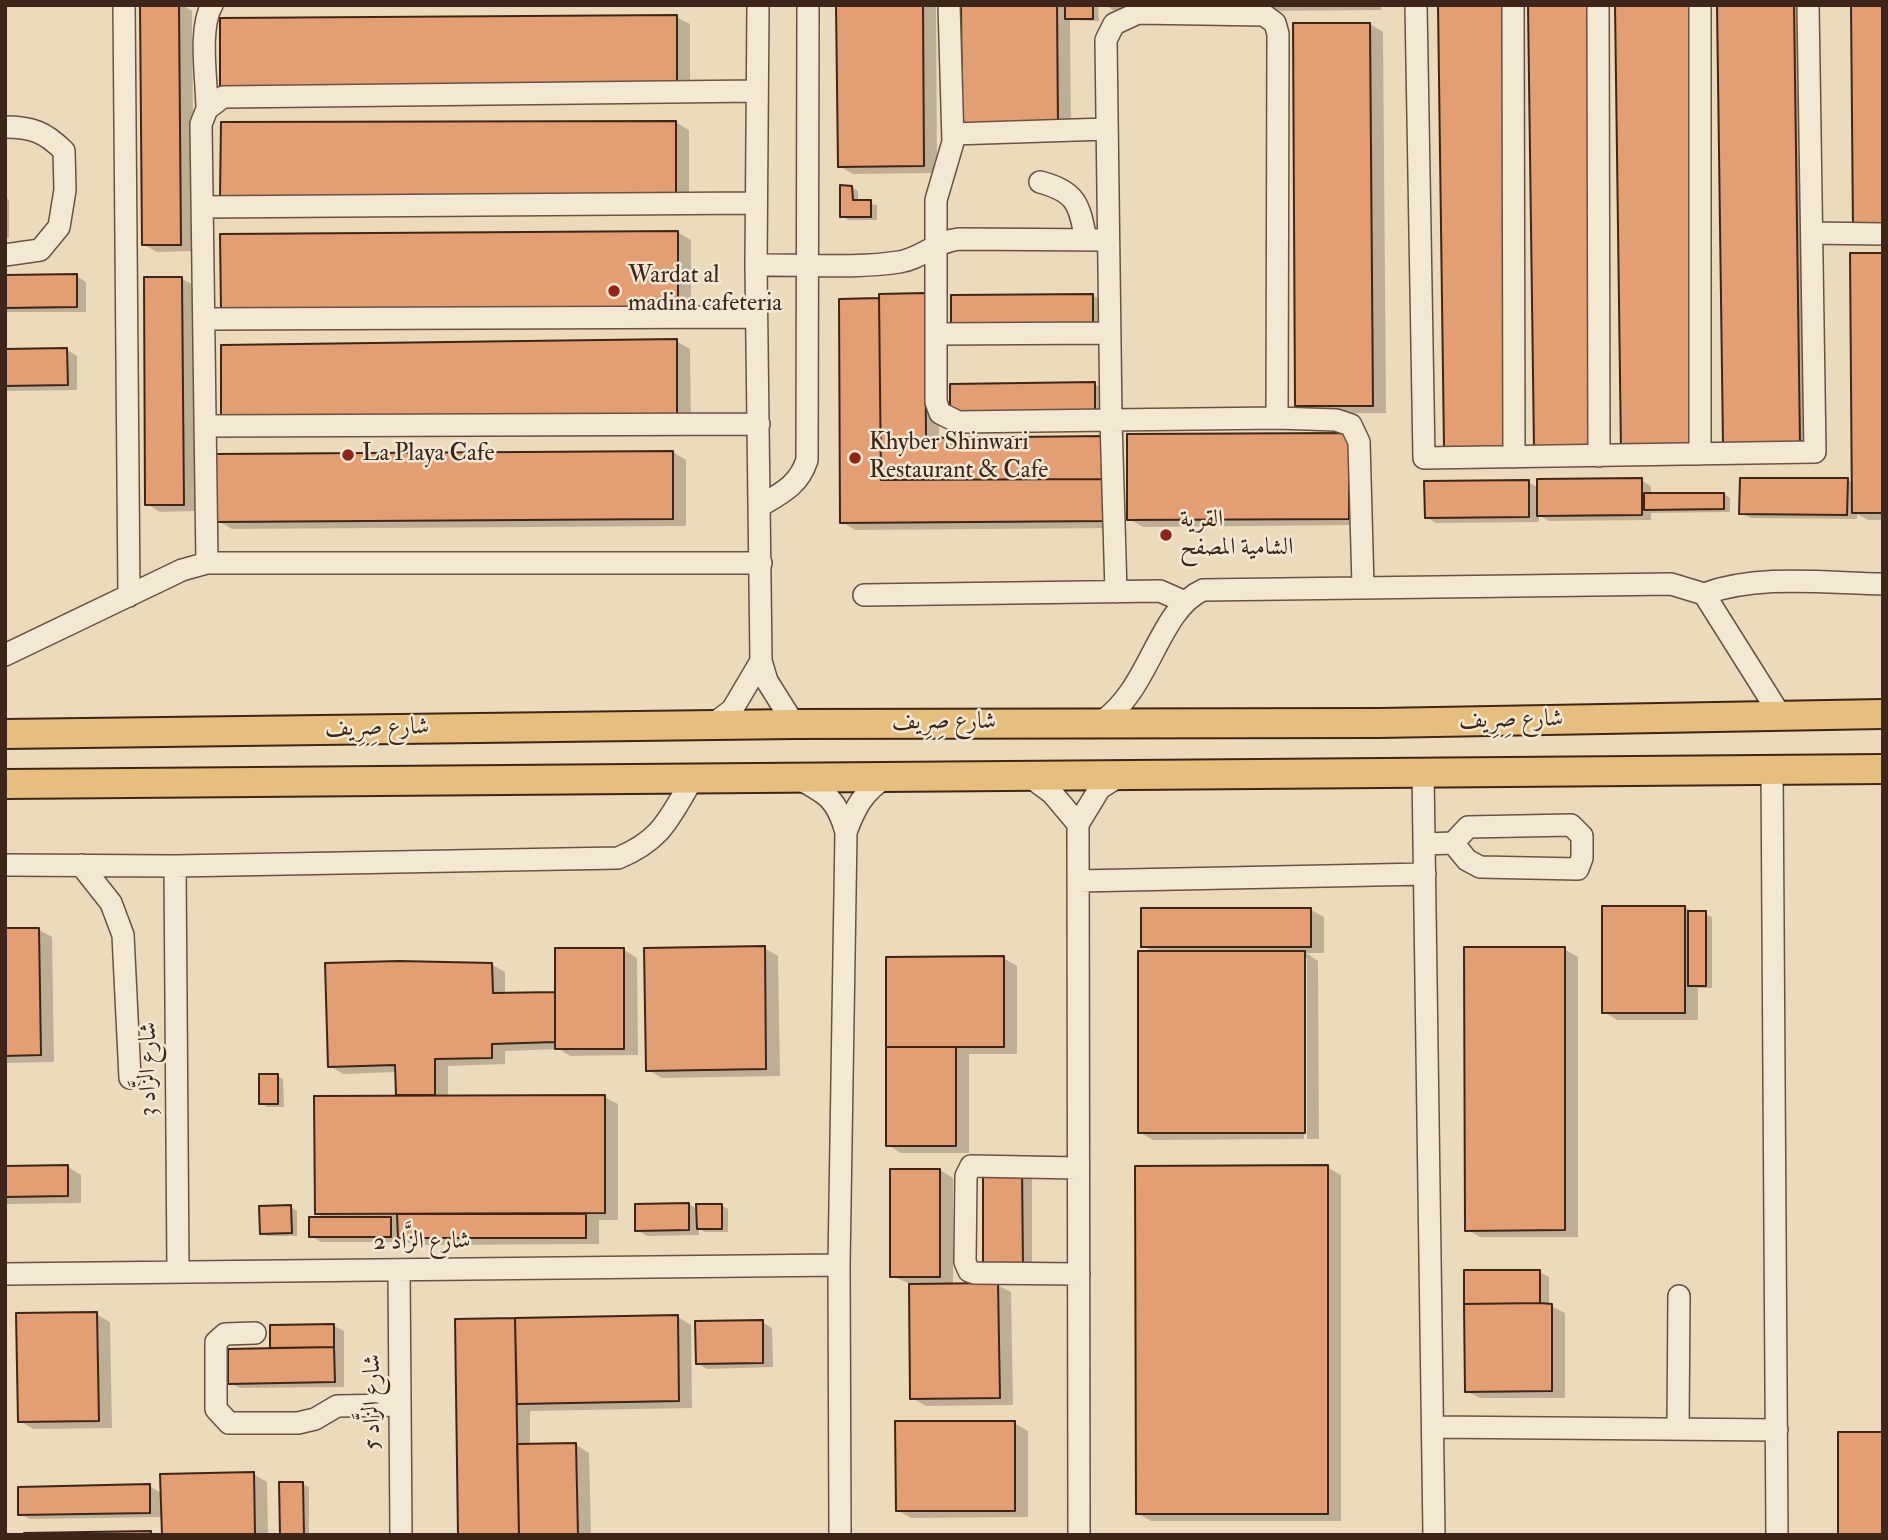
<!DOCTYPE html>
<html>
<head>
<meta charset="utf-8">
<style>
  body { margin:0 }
  #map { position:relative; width:1888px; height:1540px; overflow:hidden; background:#ecdbbb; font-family:"IM FELL Double Pica",serif }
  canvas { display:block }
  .frame { position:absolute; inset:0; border:7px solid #3e251a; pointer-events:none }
</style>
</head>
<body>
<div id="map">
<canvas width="1888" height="1540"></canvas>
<div class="frame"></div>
</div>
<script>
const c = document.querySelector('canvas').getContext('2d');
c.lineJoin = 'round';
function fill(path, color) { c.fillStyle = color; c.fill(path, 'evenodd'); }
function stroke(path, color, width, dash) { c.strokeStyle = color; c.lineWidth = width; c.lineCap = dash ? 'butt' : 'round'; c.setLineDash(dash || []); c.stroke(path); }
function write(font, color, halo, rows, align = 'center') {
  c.font = font + ' "IM FELL Double Pica",Amiri,serif'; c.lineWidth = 5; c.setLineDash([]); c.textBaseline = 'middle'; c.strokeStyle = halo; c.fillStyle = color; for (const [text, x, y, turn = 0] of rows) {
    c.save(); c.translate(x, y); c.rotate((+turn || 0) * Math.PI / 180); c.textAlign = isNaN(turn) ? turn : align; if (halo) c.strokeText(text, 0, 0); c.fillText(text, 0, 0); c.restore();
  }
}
fill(new Path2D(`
  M142,5h40l10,6 2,240 -37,1 -14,-8z
  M838,5h98l1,168 -84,1 -14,-8z
  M962,5h99l5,4v-4h32l1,16 -29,-1 1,110 -94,1z
  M1105,5h276v5l-265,2z
  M1530,5h75l6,450z
  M1719,5h88l6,446 -75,1z
  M676,17l14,7v66l-455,4z
  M1370,24l13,8 3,381h-75l-14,-8z
  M675,122l14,8v72l-453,2z
  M852,187l6,4v11l19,3v15h-29l-6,-4z
  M5,197l4,3v38h-4z
  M677,232l14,8v74l-455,3z
  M1883,254v266h-15l-11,-6v5l-106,-1 -10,-5 107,-33 6,4z
  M76,276l10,6v30h-81v-35z
  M145,279h37l14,7 1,225 -37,1 -13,-8z
  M925,295l13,8 1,136 181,89 -265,2 -13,-8 -2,-222z
  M1092,295l14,8v30l-139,1z
  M676,341l14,8 1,75 -455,4z
  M67,350l10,6v34l-72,1v-40z
  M1094,384l14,8v29l-142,2z
  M1348,434l14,91 -219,2 -14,-8z
  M673,452l13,8v66l-454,3 -14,-8z
  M1641,480l10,6v9l73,-1 6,4v14l-79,1v7l-102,1 -10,-6v7l-103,1 -10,-6 102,-35 11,6z
  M1685,908l27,9v71h-14v32h-81l-13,-8z
  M1311,910l13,7v36h-18l12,8 1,178h-12v-181h-4l1,181 -151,1 -14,-8 17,-179 -13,-7z
  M5,930h34l13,7 2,125 -49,1z
  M764,948l14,8 2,120 -118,2 -14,-8z
  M1564,949l14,8v280h-98l-14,-8z
  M624,950l13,8 1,97 -68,1 -11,-7 -54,2v13l-57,2v31h156l14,7v116h-19v24l-186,1 -13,-7v4h-79l-10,-6 14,-18 -9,-5 82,-116 -1,-25 -54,2 -13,-8 161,-102 14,8v22h52z
  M1003,958l14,8v88h-48v99h-68l-13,-8z
  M277,1076l6,3 1,28h-17l-6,-4z
  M68,1167l13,8v28l-76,1v-36z
  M1327,1167l14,8v346h-190l-14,-8z
  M940,1170l13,8v107h44l14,7 2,113 -87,1 -14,-8 -2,-114 -18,-8z
  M984,1170l48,6v95h-37z
  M689,1204l9,6 24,-4 6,3v23h-23l-6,-3v6l-52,1 -10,-6z
  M291,1207l6,4v25h-29l-7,-3z
  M1539,1272l10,5v28l16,8v85h-85l-14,-7z
  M96,1314l14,8 2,106 -79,1 -13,-8z
  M678,1317l13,8 1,83 -162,3v35l46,-1 13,8 2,82h-131l-4,-214z
  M762,1322l10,6 1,39 -66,2 -10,-6z
  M334,1326l10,5v56l-104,1 -10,-5 42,-33v-23z
  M1014,1423l14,8v86l-117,1 -14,-8z
  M253,1474l14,8 1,53h-105v-18l-133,2 -10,-5 129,-28 14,8z
  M302,1484l7,3v48h-27z`), '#0003');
const building = new Path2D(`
  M140,5h39l2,240h-39z
  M836,5h87l1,161 -86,1z
  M961,5h96l1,119h-96z
  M1065,5h28v14h-28z
  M1438,5h64l6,443h-64z
  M1528,5h64l6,443 -64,1z
  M1615,5h77l6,445 -77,1z
  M1717,5h77l6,439 -77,1z
  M1851,5h32v227h-30z
  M677,15v69l-457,3v-69z
  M1293,23h77l3,383h-78z
  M676,121v74l-456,2 1,-75z
  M840,185l12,1 1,14h18v17h-31z
  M678,231v76l-457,3 -1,-76z
  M1850,253h33v260h-31z
  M77,274v33l-72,1v-33z
  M144,277h38l2,228h-39z
  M925,293l1,145 180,-2v43l-225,1 -2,-186z
  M1093,294v32l-142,1v-32z
  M879,298l2,182 225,-1 1,42 -267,2 -1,-224z
  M677,339v79l-456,3v-76z
  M67,348l1,37 -63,1v-37z
  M1095,382v33l-145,1v-32z
  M1349,433v86l-222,1v-86z
  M673,451v68l-457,3v-68z
  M1642,478v37l-105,1v-37z
  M1740,478h108l-1,37 -108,-1z
  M1529,480v37l-104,1 -1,-37z
  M1644,493h80v16l-80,1z
  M1602,906h83v107h-83z
  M1141,908h170v39h-170z
  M1688,911h18v75h-18z
  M5,928h34l2,127 -36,1z
  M765,946l1,123 -120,2 -2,-123z
  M1464,947h101v283l-100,1z
  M555,948h69v101h-69z
  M1138,951h167v182h-167z
  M1004,956v91h-118v-90z
  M399,961l93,2 1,30 62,-1v50l-63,2v14l-57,1v36h-39l-1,-30 -67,2 -3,-104z
  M886,1047h70v99h-70z
  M259,1074h19v30h-19z
  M605,1095v118l-290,1 -1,-118z
  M68,1165v31l-63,1v-31z
  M1328,1165v349h-192l-1,-348z
  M1022,1168l1,98h-40v-97z
  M890,1169h50v108h-50z
  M689,1203v27l-54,1v-27z
  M696,1204h26v25h-25z
  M291,1205l1,28 -32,1 -1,-28z
  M397,1214h189v24h-188z
  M309,1217h82v20h-82z
  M1464,1270h76v33l-76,1z
  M998,1283l2,115 -90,1 -1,-115z
  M1540,1303l12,1v87l-87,1 -1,-88z
  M97,1312l2,109 -81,1 -2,-109z
  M678,1315l1,86 -162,3 -2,-86z
  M515,1318l4,217h-61l-3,-216z
  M763,1320v43l-67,1 -1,-43z
  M334,1324v23l-64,1v-23z
  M334,1347l1,35 -107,2v-35z
  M895,1421h120v90h-119z
  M1838,1432h45v103h-45z
  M576,1443l2,92h-59l-2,-91z
  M254,1472l1,63h-93l-2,-61z
  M279,1482h24l1,53h-24z
  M150,1484v29l-132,2v-28z
  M151,1531v4h-127v-2z`);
fill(building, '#e39e74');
stroke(building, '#3e251a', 2);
const minor = new Path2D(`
  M124,5l5,591
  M758,5l-2,260 5,396 6,20 27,43
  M949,5l4,137 -17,58v202l4,11 18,9 153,-2 -5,-380 8,-16 24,-11 126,2 11,8 3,11 -1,384
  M1416,5l8,453 391,-6 -7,-447
  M1513,5l1,452
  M1598,5l1,451
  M1700,5v449
  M207,109c0,-28 -9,-80 5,-104
  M5,127c27,0 40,5 59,24l1,39 -6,37 -19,23 -35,5
  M953,134l153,-5
  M1040,182c37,10 39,22 46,58
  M202,207l554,-4
  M1812,233l71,1
  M756,265c45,-1 98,4 143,-3 22,-3 37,-21 60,-23l148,1
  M204,319l552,-2
  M936,334l172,-1
  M205,426l554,-2
  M760,506c22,-13 39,-21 47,-46l1,-455
  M207,563l-6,-439 6,-15 16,-12 534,-6
  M1116,592l-5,-172 166,-2 59,2 15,5 8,17 4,144
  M1704,594c55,-20 120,-11 179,-10
  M864,595l296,-4 25,11
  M5,655l177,-85 25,-7h554
  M1101,722c49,-32 57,-112 102,-132l468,-6 33,10 78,124
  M712,725l20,-15 29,-49
  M1772,769l5,766
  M1423,772l11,763
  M1029,776l23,17 26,31
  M799,779c29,15 38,21 47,53l-7,433 1,270
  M846,832c9,-24 17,-40 39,-54
  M1424,844l29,-1 15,-16 103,-2 11,11v22l-4,11 -98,-2 -13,-7 -14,-17
  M5,865l170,1 443,-8c44,-18 51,-40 74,-78
  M81,865l30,38 12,32 7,143
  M175,866l3,406
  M1078,881l347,-7
  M1078,1168l-107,-2 -5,10 -1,86 4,9 6,2 104,1
  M399,1270l2,265
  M5,1274l834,-9
  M255,1333l-30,1 -9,8v67l13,14h69l17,-4 22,-13 63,-1
  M1433,1427l344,3
  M1678,1429l1,-133
  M1079,1535l-1,-711 22,-36 21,-13`);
const major = new Path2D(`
  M5,734l789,-10 585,-1 504,-9
  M5,784l1878,-15`);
stroke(minor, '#6a5242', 24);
stroke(major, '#3e251a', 32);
stroke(minor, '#f3e8d3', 21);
stroke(major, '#e6be7e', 28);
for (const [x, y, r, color] of [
  [614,291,7,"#8f2418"],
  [348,455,7,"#8f2418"],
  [855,458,7,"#8f2418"],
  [1166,535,7,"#8f2418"]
]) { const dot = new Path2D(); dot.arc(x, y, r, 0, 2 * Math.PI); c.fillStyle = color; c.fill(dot); stroke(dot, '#f3e8d3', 2.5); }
write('24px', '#3e251a', '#f3e8d3', [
  ["Wardat al",628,277],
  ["madina cafeteria",628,305],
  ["Khyber Shinwari",869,444],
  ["Restaurant & Cafe",869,472],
  ["La Playa Cafe",362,455],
  ["القرية",1180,521],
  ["الشامية المصفح",1180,549]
], 'left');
write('24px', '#3e251a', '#f3e8d3', [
  ["شارع صِرِيف",1511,721,-1],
  ["شارع صِرِيف",944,723],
  ["شارع صِرِيف",377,729,-1],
  ["شارع الزَّاد 3",150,1069,-90],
  ["شارع الزَّاد 2",422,1243,-1],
  ["شارع الزَّاد 5",374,1402,-90]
]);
</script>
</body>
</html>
